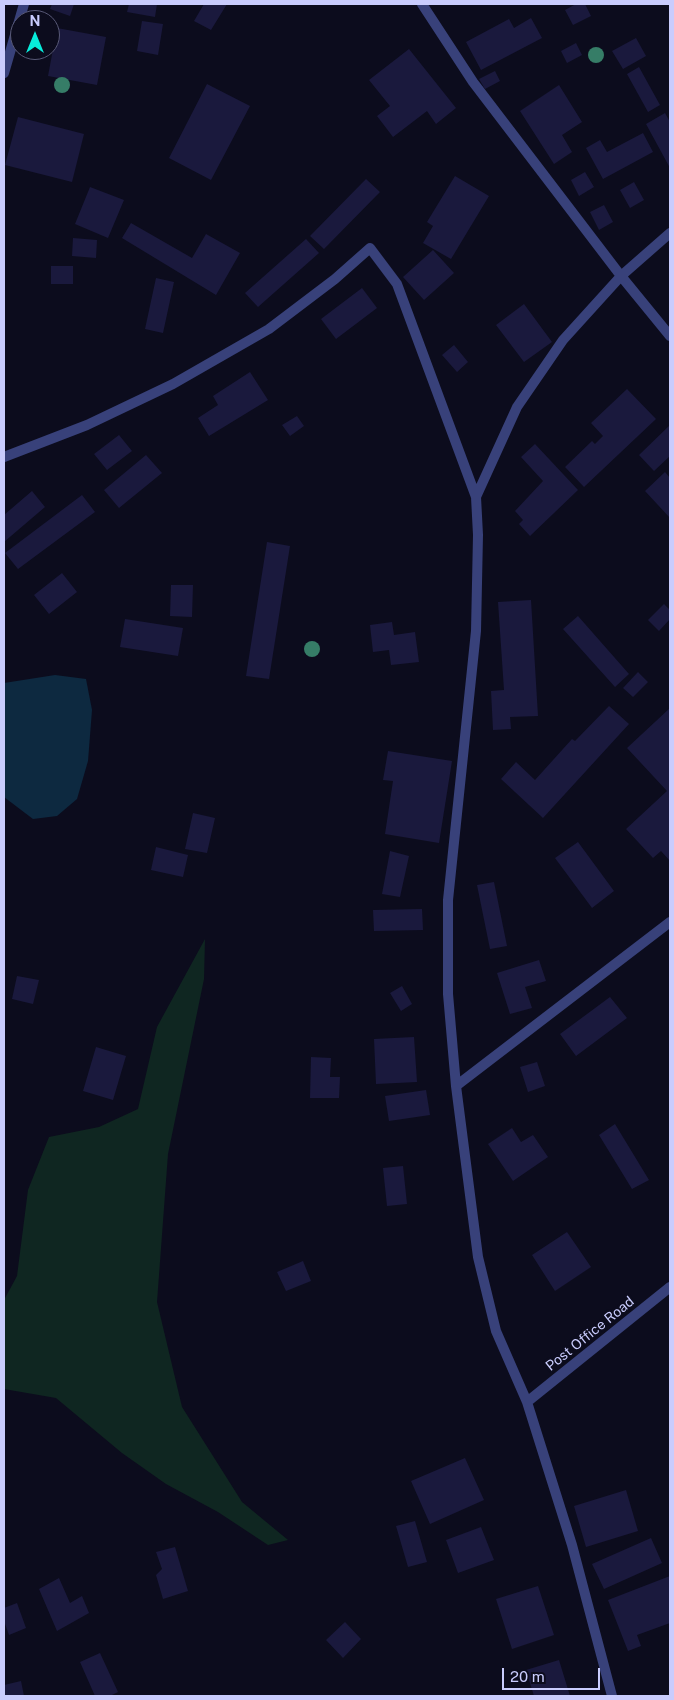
<!DOCTYPE html>
<html>
<head>
<meta charset="utf-8">
<style>
  body { margin:0 }
  #map { position:relative; width:674px; height:1700px; overflow:hidden; background:#0c0c1d; font-family:"Public Sans",sans-serif }
  canvas { display:block }
  .frame { position:absolute; inset:0; border:5px solid #c9ccfd; pointer-events:none }
  .north { position:absolute; left:10px; top:10px; width:50px; height:50px; box-sizing:border-box; background:#0c0c1d; border:1px solid #585977; border-radius:50%; rotate:0deg; font-size:14px; font-weight:700; line-height:20px; text-align:center; color:#c9ccfd }
  .north::after { content:''; display:block; margin:auto; width:18px; height:22px; background:#07ecdb; clip-path:polygon(50% 0,100% 100%,50% 72%,0 100%) }
  .scale { position:absolute; left:502px; top:1668px; width:98px; height:22px; box-sizing:border-box; border:2px solid #c9ccfd; border-top:0; padding-left:6px; font-size:15px; line-height:18px; white-space:nowrap; color:#c9ccfd; -webkit-text-stroke:4px #0c0c1d; paint-order:stroke }
</style>
</head>
<body>
<div id="map">
<canvas width="674" height="1700"></canvas>
<div class="frame"></div>
<div class="north">N</div>
<div class="scale">20 m</div>
</div>
<script>
const c = document.querySelector('canvas').getContext('2d');
c.lineJoin = 'round';
function fill(path, color) { c.fillStyle = color; c.fill(path, 'evenodd'); }
function stroke(path, color, width, dash) { c.strokeStyle = color; c.lineWidth = width; c.lineCap = dash ? 'butt' : 'round'; c.setLineDash(dash || []); c.stroke(path); }
function write(font, color, halo, rows, align = 'center') {
  c.font = font + ' "Public Sans",sans-serif'; c.lineWidth = 5; c.setLineDash([]); c.textBaseline = 'middle'; c.strokeStyle = halo; c.fillStyle = color; for (const [text, x, y, turn = 0] of rows) {
    c.save(); c.translate(x, y); c.rotate((+turn || 0) * Math.PI / 180); c.textAlign = isNaN(turn) ? turn : align; if (halo) c.strokeText(text, 0, 0); c.fillText(text, 0, 0); c.restore();
  }
}
fill(new Path2D(`
  M205,939l-1,40 -36,175 -11,148 25,105 60,95 46,38 -20,5 -50,-33 -52,-28 -44,-31 -66,-55 -52,-9v-89l13,-24 11,-86 21,-53 50,-10 39,-18 19,-82z`), '#0f2621');
fill(new Path2D(`
  M55,675l31,4 6,31 -4,51 -11,38 -20,17 -24,3 -29,-22v-114z`), '#0d2940');
fill(new Path2D(`
  M52,4h22l-4,12 -20,-7z
  M129,4h28l-2,13 -28,-5z
  M204,4h23l-16,26 -17,-9z
  M576,4h9l6,12 -18,9 -8,-15z
  M531,18l11,20 -61,32 -15,-28 43,-23 5,9z
  M142,21l21,3 -5,31 -21,-4z
  M57,28l49,9 -9,48 -49,-9z
  M636,38l10,18 -23,13 -11,-18z
  M576,43l6,12 -15,8 -6,-12z
  M409,49l47,59 -20,16 -9,-13 -34,26 -16,-21 13,-10 -21,-26z
  M639,67l21,38 -12,7 -21,-38z
  M495,71l5,10 -15,8 -6,-10z
  M207,84l43,22 -39,74 -42,-22z
  M559,85l23,37 -20,13 10,17 -18,12 -34,-53z
  M665,113l5,9v46l-24,-44z
  M18,117l66,17 -12,48 -67,-17z
  M643,133l10,19 -50,27 -17,-31 14,-8 7,12z
  M585,172l9,15 -15,9 -8,-16z
  M455,176l34,20 -38,63 -28,-16 10,-17 -6,-4z
  M366,179l14,13 -56,57 -14,-13z
  M634,182l10,18 -14,8 -10,-18z
  M90,187l34,13 -16,38 -33,-14z
  M604,205l9,17 -14,8 -9,-18z
  M131,223l61,35 14,-24 34,19 -24,42 -94,-57z
  M73,238l24,2 -1,18 -24,-2z
  M306,239l13,14 -61,54 -13,-14z
  M433,250l21,23 -30,27 -21,-23z
  M51,266h22v18h-22z
  M156,278l18,4 -11,51 -18,-4z
  M362,288l15,20 -41,31 -15,-20z
  M524,304l28,38 -28,20 -28,-37z
  M454,345l14,17 -11,10 -15,-17z
  M250,372l18,28 -59,36 -11,-18 20,-13 -5,-9z
  M627,389l29,30 -72,68 -19,-20 27,-26 3,3 8,-8 -12,-13z
  M297,416l7,10 -14,10 -8,-11z
  M670,425v31l-16,15 -15,-16z
  M119,435l13,16 -25,19 -13,-16z
  M535,444l43,46 -48,46 -11,-12 4,-4 -8,-9 28,-30 -22,-24z
  M146,455l16,18 -43,35 -15,-18z
  M665,472l5,6v40l-25,-27z
  M32,491l13,16 -41,35v-27z
  M82,495l13,17 -77,57 -13,-16z
  M267,542l23,4 -21,133 -23,-3z
  M62,573l15,19 -28,22 -15,-19z
  M171,585h22l-1,32 -22,-1z
  M531,600l7,116 -28,1 1,12 -18,1 -2,-39 13,-1 -6,-88z
  M664,604l6,6v9l-11,12 -11,-11z
  M578,616l51,58 -14,13 -52,-58z
  M125,619l58,9 -5,28 -58,-9z
  M392,622l2,13 21,-3 4,30 -28,3 -2,-15 -16,2 -3,-27z
  M638,672l10,10 -15,15 -10,-9z
  M609,706l20,18 -86,94 -42,-39 15,-17 19,18 37,-41 3,2z
  M670,708v153l-9,-10 -8,7 -27,-29 41,-38 -40,-43z
  M388,751l64,10 -13,82 -54,-9 8,-53 -10,-1z
  M193,813l22,5 -8,35 -22,-4z
  M578,842l36,49 -22,17 -37,-50z
  M156,847l32,8 -5,22 -32,-7z
  M390,851l19,5 -9,41 -18,-3z
  M494,882l13,64 -17,3 -13,-64z
  M422,909l1,21 -49,1 -1,-21z
  M539,960l7,21 -21,6 7,21 -22,6 -13,-41z
  M17,976l22,4 -6,24 -21,-5z
  M402,986l10,18 -11,7 -11,-18z
  M610,997l17,21 -51,38 -16,-22z
  M414,1037l3,45 -41,2 -2,-45z
  M96,1047l30,9 -13,44 -30,-9z
  M311,1057l20,1 -1,19h10l-1,21h-29z
  M537,1062l8,24 -17,6 -8,-25z
  M426,1090l4,25 -41,6 -4,-25z
  M615,1124l34,56 -17,9 -33,-54z
  M512,1128l9,14 12,-7 15,22 -35,24 -25,-37z
  M403,1166l4,38 -20,2 -4,-38z
  M567,1232l24,35 -36,24 -23,-36z
  M303,1261l8,20 -25,10 -9,-19z
  M465,1458l19,42 -54,24 -19,-43z
  M626,1490l12,41 -52,16 -12,-41z
  M415,1521l12,41 -19,5 -12,-41z
  M481,1527l13,33 -36,13 -12,-33z
  M651,1538l11,25 -58,26 -12,-25z
  M175,1547l13,44 -25,8 -7,-24 6,-6 -6,-17z
  M670,1576v47l-33,12 4,11 -13,5 -20,-51z
  M59,1578l11,25 12,-7 7,17 -32,18 -18,-42z
  M538,1586l16,49 -42,14 -16,-50z
  M17,1603l9,25 -17,7 -5,-14v-13z
  M345,1622l16,17 -18,19 -17,-18z
  M100,1653l18,39 -8,4h-15l-15,-34z
  M559,1660l11,36h-36l-8,-26z
  M21,1681l3,15h-20v-11z`), '#1a193d');
stroke(new Path2D(`
  M422,4l51,78 148,194 49,60
  M4,73l20,-69
  M4,457l83,-32 86,-41 96,-55 66,-50 35,-31 27,36 79,213 2,38 -2,96 -28,269v94l8,92 22,171 18,74 31,71 45,143 40,151
  M476,497l41,-90 46,-67 58,-64 49,-43
  M456,1086l214,-164
  M527,1402l143,-115`), '#38417a', 10);
c.fillStyle = '#367d67';
for (const [x, y] of [
  [596,55],
  [62,85],
  [312,649]
]) { c.beginPath(); c.arc(x, y, 8, 0, 2 * Math.PI); c.fill(); }
write('14px', '#c9ccfd', '#0c0c1d', [
  ["Post Office Road",590,1334,-39]
]);
</script>
</body>
</html>
